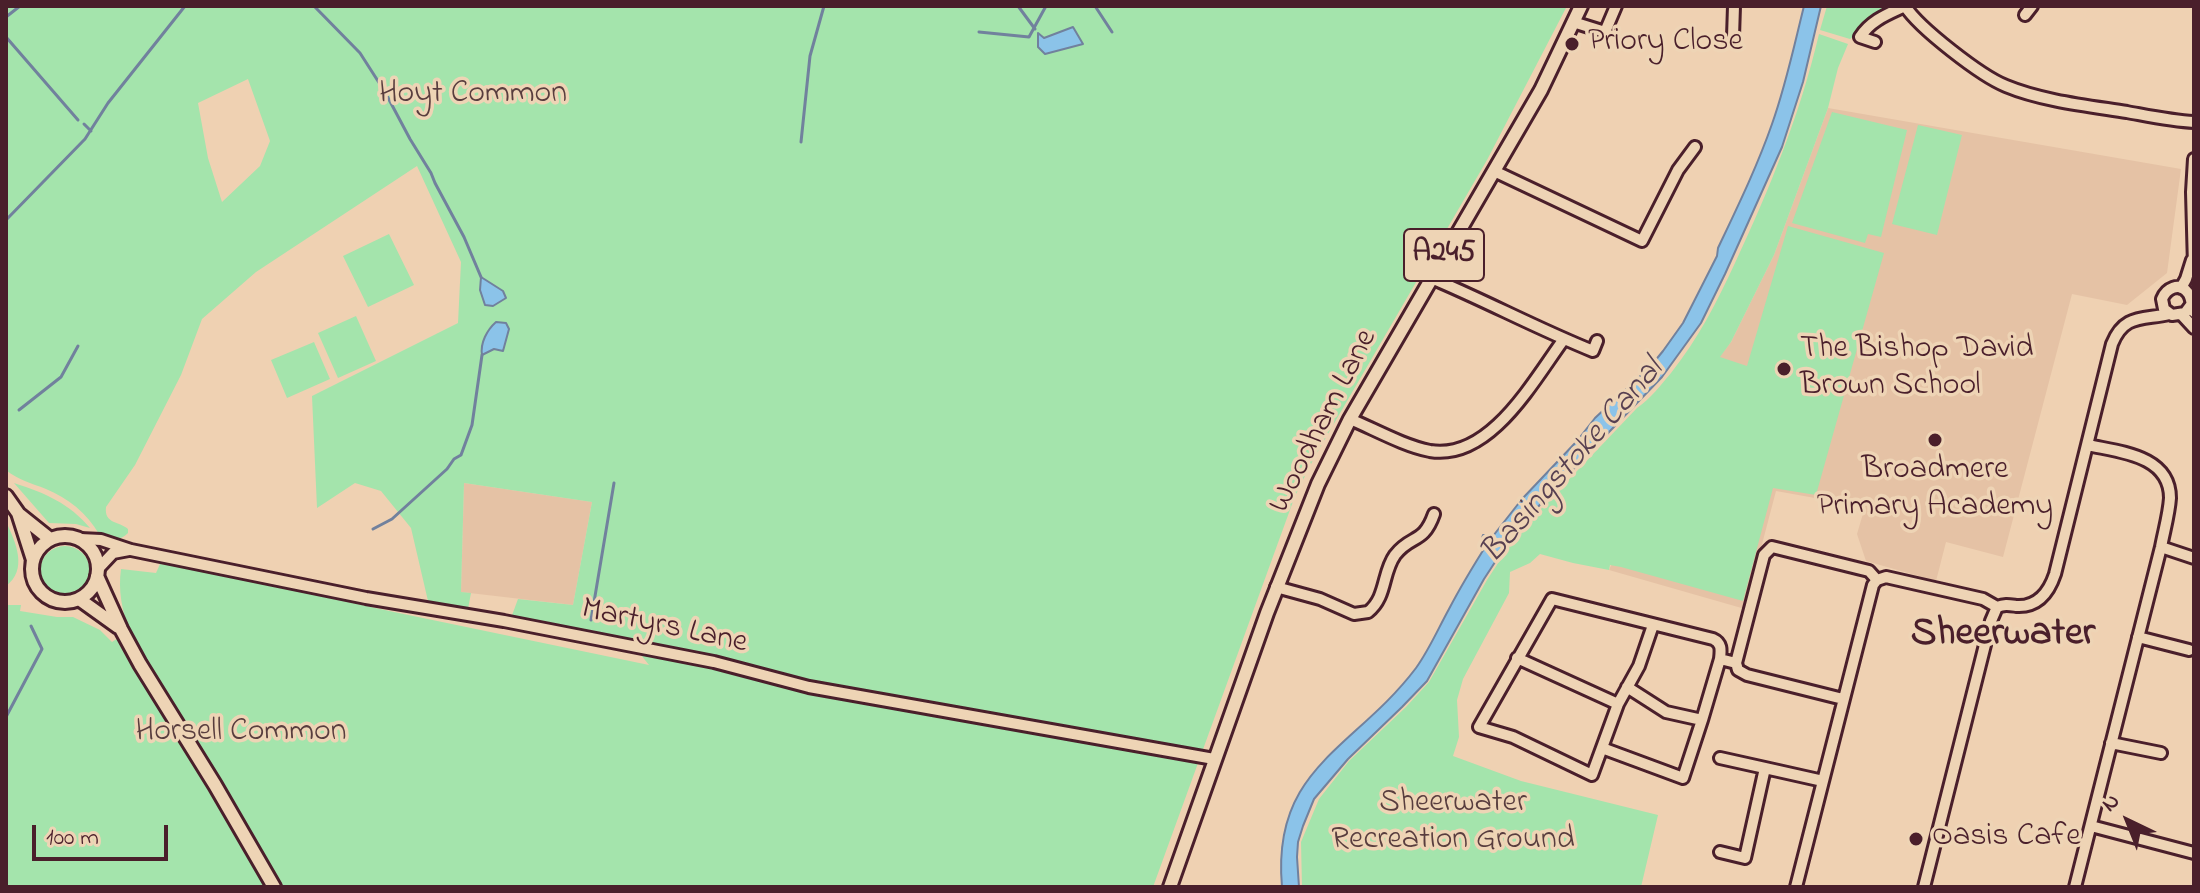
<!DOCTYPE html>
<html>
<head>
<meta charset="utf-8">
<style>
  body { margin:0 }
  #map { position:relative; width:2200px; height:893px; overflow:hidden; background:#efd1b2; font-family:"Indie Flower",sans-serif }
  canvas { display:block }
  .frame { position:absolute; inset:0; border:8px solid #4a1f2b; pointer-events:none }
  .north { position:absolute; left:2088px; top:781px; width:80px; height:80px; -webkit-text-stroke:6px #eed4b5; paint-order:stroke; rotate:317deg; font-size:22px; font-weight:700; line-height:32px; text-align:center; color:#4a1f2b }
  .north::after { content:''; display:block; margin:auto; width:28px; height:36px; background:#4a1f2b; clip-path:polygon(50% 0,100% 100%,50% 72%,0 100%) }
  .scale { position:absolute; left:32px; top:825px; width:136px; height:36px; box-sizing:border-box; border:4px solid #4a1f2b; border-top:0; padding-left:10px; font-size:24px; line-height:28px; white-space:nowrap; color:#4a1f2b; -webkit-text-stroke:6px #eed4b5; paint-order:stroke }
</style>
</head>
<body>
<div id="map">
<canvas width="2200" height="893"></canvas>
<div class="frame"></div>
<div class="north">N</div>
<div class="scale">100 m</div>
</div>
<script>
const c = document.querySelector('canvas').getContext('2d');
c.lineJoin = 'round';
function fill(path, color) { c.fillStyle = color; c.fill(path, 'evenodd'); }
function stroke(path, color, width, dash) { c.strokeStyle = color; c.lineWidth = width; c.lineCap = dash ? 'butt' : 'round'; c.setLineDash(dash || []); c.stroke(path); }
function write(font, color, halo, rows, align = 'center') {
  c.font = font + ' "Indie Flower",sans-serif'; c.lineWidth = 7; c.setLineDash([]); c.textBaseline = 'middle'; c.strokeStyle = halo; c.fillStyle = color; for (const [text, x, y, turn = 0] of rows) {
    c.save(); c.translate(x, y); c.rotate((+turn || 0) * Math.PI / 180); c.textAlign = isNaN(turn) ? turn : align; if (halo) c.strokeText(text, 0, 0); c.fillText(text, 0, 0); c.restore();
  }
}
fill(new Path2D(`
  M1828,108l353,61 -14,104 -40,32 -55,-11 -69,263 -57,-15 -10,39 -70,-20 -9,-27 8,-27 -89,-16 -31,118 -136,-39 77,-170 45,-58 43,-87z
  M464,483l128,19 -19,103 -112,-13z`), '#e5c2a5');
fill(new Path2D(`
  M6,6h1561l-80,154 -173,298 -19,38 -142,391h-1147v-282h15l-1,6 37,6h16l27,13 12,12 17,-11c-7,-22 -11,-40 -8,-62l35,4 4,-9 32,4 202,44 255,53 -20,-25 -118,-22 7,-19 55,6 19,-103 -128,-19 -3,109 10,1 -3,16 -40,-8 -17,-73 -30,-37 -26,-8 -38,25 -5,-112 146,-73 3,-61 -44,-96 -161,106 -54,47 -21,56 -46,90 -29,42c-2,17 13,14 22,22v4c-9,10 -18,4 -29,1 -12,-21 -31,-36 -53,-45 -15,-6 -28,-9 -40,-19zM248,79l22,62 -10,25 -38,36 -14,-44 -10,-55z
  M1827,6h67l-44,33 -30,-9z
  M1819,34l29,10 -10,24 -10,40 -54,147 -43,87 -11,15 27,9 41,-140 96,27 -68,242 -43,-7 -30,113 -122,-34 -11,-2 -1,5 -36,-7 -33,-9 -10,9 -20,9 -1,21 -46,86 -6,21 2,37 -6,19 68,25 137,34 -17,72h-339l-1,-45 18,-43 30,-38 57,-54 23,-25 58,-102 30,-46 120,-126c14,-10 23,-22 34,-35 27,-34 46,-71 64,-110 35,-75 65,-148 84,-229z
  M1832,112l75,18 -26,107 -13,-3 -3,9 -73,-20z
  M1918,125l44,10 -25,100 -45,-11z
  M389,234l25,51 -46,22 -25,-51z
  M356,316l20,45 -38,17 -20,-45z
  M314,342l16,37 -43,19 -16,-38z
  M14,483c31,10 55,20 76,45l-14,-4 -27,-1z
  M6,522c10,20 22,48 0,64z
  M40 571a25 25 0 1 1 50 0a25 25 0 1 1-50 0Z`), '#a4e4ac');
const water = new Path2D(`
  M1804,6h17l-18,76 -21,65 -57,127 -24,49 -39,54 -103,107 -45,49 -30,46 -57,102 -25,26 -54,52 -34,40 -11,27 -5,16 -1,15 2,30h-17c-11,-120 73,-138 134,-219 13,-18 22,-39 33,-59 12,-23 26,-46 40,-68l-7,-3 1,-3 10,1 29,-37 55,-58 18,-23 55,-51 13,-16 20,-28 34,-67 1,-8c19,-40 39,-81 54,-124 14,-39 22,-78 32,-118z
  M1073,27l10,17 -38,10 -7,-7v-14l6,5z
  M481,277l22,14 3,7 -13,8 -8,-1 -5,-15z
  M496,322l10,1 3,6 -6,22 -9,-2 -12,6c-2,-12 5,-25 14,-33z`);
fill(water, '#8bc3e9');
stroke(water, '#71819d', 2);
stroke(new Path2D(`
  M314,6l46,47 25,39 25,47 21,34 4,10 29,54 17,40
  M1018,6l17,23
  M1095,6l17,26
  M6,17l14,-11
  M979,32l50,5 17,-31
  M6,37l72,83
  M84,124l7,7
  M801,142l9,-86 14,-50
  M6,220l79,-81 23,-36 77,-97
  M19,410l42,-33 17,-31
  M373,529l19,-10 55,-50 7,-10 7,-4 11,-30 10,-70
  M591,620l23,-137
  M6,717l36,-68 -11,-23`), '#71819d', 3);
const minor = new Path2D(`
  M1905,6c14,22 76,70 101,80 36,15 83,20 121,26 22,4 45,9 67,10
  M2025,15l7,-9
  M1573,22l32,10 11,-26
  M1733,37l1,-31
  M1875,42l-15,-5c11,-17 28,-23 45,-31
  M2194,159l-2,33 2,74
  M1494,171l148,70 36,-71 17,-23
  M1431,278c55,23 107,51 162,73l4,-10
  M2181,288l5,-9 6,-19
  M2191,305l-6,8 -13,2 -8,-6 -2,-10c4,-10 17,-18 26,-6 4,5 3,12 6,19
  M2182,315l12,13
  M1350,419c24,10 54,27 80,32 60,10 103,-70 134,-112
  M80,539l21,1 30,10 235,48 138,23 210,41 95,25 405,72
  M2161,547l33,11
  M97,570l16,-17 16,-3
  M1276,587l44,12 34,15 14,-2c19,-15 14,-39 27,-57 16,-21 28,-10 39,-41
  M1653,625l-14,41 -21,38 -26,71 -79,-38 -34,-10 73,-128 161,40c9,4 8,11 7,20l16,4
  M2138,637l51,13
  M1517,658l101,46
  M1627,687l39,25 36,8 18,-61
  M1843,699l-96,-24 -9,-5 -2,-7 28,-108 8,-8 97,24 8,9
  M2111,743l50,10
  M1602,748l81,30 19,-58
  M1765,768l58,13
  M2091,826l103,27
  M1720,852l25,6 20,-90 -45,-10
  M1796,887l77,-302 4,-5 9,-3 97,22 14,8c8,-3 12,-2 20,-1 21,1 32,-14 38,-32l57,-230c12,-30 30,-24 57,-30
  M1924,887l67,-266 6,-14
  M2075,887l86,-340c3,-16 8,-33 9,-49 0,-43 -51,-46 -82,-53`);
const major = new Path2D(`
  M6,496l12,17 15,47
  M20,515l30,24
  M32 569a33 33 0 1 1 66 0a33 33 0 1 1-66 0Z
  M97,576l24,53 19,35 75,121 59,102
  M79,599l39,28
  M1170,887l97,-274 51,-129 32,-65 191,-329 40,-84`);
stroke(minor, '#4a1f2b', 16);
stroke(major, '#4a1f2b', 18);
stroke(minor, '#eed4b5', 10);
stroke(major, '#eed4b5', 12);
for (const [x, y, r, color] of [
  [1572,44,8,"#4a1f2b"],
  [1784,369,8,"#4a1f2b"],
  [1935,440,8,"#4a1f2b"],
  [1916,839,8,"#4a1f2b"]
]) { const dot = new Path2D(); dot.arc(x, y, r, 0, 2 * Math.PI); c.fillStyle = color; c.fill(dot); stroke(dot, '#eed4b5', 3); }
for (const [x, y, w] of [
  [1444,255,80]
]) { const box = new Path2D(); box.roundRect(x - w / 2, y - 26, w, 52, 6); c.fillStyle = '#eed4b5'; c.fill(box); stroke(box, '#4a1f2b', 2); }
write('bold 30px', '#4a1f2b', null, [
  ["A245",1444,255]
]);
write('32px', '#4a1f2b', '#eed4b5', [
  ["Priory Close",1588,44],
  ["The Bishop David",1800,351],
  ["Brown School",1800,388],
  ["Broadmere",1935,472,"center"],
  ["Primary Academy",1935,509,"center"],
  ["Oasis Cafe",1932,839]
], 'left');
write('32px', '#583d3e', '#eed4b5', [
  ["Hoyt Common",473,96],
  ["Horsell Common",241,734],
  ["Sheerwater",1453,805],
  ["Recreation Ground",1453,842]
]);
write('32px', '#4a1f2b', '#eed4b5', [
  ["Woodham Lane",1325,422,-63],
  ["Martyrs Lane",664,628,12]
]);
write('italic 34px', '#574051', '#eed4b5', [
  ["Basingstoke Canal",1574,463,-49]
]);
write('bold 40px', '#4a1f2b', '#eed4b5', [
  ["Sheerwater",2003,636]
]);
</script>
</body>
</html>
